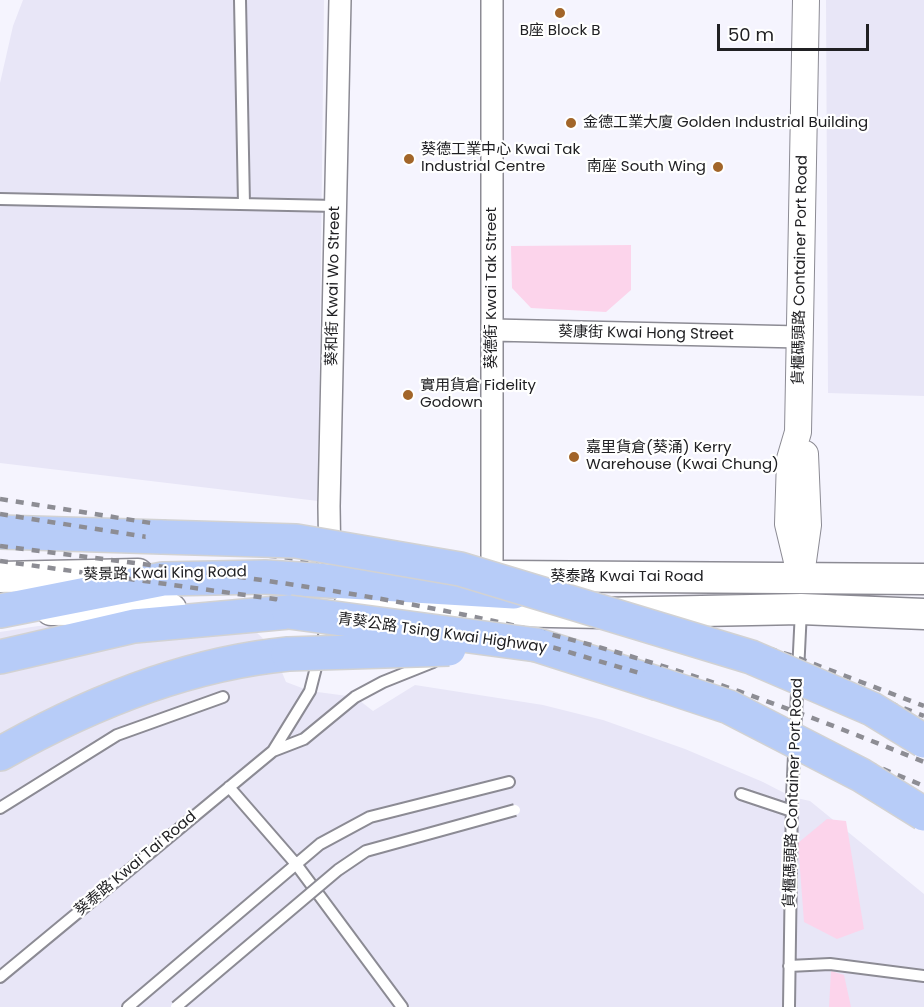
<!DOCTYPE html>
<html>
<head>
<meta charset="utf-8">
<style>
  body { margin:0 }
  #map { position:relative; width:924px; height:1007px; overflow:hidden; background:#f5f4fe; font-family:Poppins,sans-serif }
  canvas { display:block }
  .scale { position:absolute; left:717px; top:24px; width:152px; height:27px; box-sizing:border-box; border:3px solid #202023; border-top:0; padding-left:8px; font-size:18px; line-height:21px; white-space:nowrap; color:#202023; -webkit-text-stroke:4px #fff; paint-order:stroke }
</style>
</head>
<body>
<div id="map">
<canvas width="924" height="1007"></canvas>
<div class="scale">50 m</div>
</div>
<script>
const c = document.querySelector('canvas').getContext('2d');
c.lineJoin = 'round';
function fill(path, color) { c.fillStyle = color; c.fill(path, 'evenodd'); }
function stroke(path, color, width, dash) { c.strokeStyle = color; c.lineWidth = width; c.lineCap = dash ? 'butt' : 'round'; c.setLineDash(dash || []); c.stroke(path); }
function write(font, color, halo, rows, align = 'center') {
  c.font = font + ' Poppins,"Noto Sans TC",sans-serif'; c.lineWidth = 4.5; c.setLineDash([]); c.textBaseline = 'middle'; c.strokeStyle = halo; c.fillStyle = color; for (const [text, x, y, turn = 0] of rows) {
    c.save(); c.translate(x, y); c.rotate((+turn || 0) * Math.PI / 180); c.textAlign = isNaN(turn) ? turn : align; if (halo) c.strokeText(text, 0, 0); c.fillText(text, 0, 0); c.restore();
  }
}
fill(new Path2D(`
  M23,0h301l-6,501 -318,-38v-380l13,-57z
  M826,0h98v396l-96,-3z
  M128,622l126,8 17,16 15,36 24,9 45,6 18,14 42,-26 128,20 60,15 82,29 78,33 29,15 18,4 114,93v113h-924v-375l38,-6z`), '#e8e6f7');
fill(new Path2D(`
  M631,245v45l-25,22 -75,-4 -19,-20 -1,-42z
  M827,819l19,2 18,108 -27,10 -33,-17 -6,-79z
  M831,971l13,4 7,32h-22z`), '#fcd4eb');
const service = new Path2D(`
  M240,0l4,204
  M0,199l336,7
  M273,751l37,-60 18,-71
  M229,787l67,77 106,143
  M741,794l51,17
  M0,808l117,-73 106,-38
  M789,966l41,-2 94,12
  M0,977l273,-226 31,-12 51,-42 28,-15 50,-20
  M128,1007l192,-163 50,-27 139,-35
  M789,1007l3,-210 9,-187`);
const minor = new Path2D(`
  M493,330l307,7
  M330,571l-1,-65 11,-506
  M492,576v-576`);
const tertiary = new Path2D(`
  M803,561l5,-36 -3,-71
  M801,578l-13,-54 2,-65 8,-27 8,-432`);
const secondary = new Path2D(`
  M501,576l423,3
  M0,577l138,-3
  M348,608l254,5 199,-4 123,5
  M51,610l120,-1`);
const motorway = new Path2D(`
  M0,532l162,5
  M0,611l163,-32 102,-2 249,15
  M537,645l119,38
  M0,657l134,-31 155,-14
  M0,754c88,-50 186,-90 288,-100`);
stroke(service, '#8c8b94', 14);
stroke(minor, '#8c8b94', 24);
stroke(tertiary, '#8c8b94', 28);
stroke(secondary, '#8c8b94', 33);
stroke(motorway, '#d2d2d3', 36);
stroke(service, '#fff', 10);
stroke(minor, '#fff', 21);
stroke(tertiary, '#fff', 26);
stroke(secondary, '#fff', 30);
stroke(motorway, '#b7ccf8', 33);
stroke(new Path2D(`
  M0,499l264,42 225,32 151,36 153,47 131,50
  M0,514l262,41 117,12 110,16 149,38 153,44 133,51
  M0,546c186,24 375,44 557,90 126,32 247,77 367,126
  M0,561l440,61 115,26 128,38 241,100`), '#8d8d94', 4.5, [8, 8]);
const serviceBridge = new Path2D(`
  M176,1007l162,-137 28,-19 149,-41`);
const motorwayBridge = new Path2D(`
  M162,537l134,4 164,28 291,88 121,52 52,32
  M289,612l248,33
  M288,654l161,-5
  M656,683l73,24 132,68 63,39`);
stroke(serviceBridge, '#8c8b94', 14, []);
stroke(motorwayBridge, '#d2d2d3', 36, []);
stroke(serviceBridge, '#fff', 10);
stroke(motorwayBridge, '#b7ccf8', 33);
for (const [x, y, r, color] of [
  [560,13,6,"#a26529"],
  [571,123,6,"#a26529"],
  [409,159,6,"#a26529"],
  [718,167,6,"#a26529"],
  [408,395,6,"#a26529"],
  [574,457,6,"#a26529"]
]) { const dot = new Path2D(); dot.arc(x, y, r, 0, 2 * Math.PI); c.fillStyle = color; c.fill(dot); stroke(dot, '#fff', 2); }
write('15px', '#202023', '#fff', [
  ["B座 Block B",560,31,"center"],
  ["金德工業大廈 Golden Industrial Building",583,123],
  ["葵德工業中心 Kwai Tak",421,150],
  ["Industrial Centre",421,167],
  ["南座 South Wing",706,167,"right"],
  ["實用貨倉 Fidelity",420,386],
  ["Godown",420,403],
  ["嘉里貨倉(葵涌) Kerry",586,448],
  ["Warehouse (Kwai Chung)",586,465]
], 'left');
write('15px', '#202023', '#fff', [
  ["貨櫃碼頭路 Container Port Road",801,270,-89],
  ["葵和街 Kwai Wo Street",334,286,-89],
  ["葵德街 Kwai Tak Street",492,288,-90],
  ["葵康街 Kwai Hong Street",646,334,1],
  ["葵景路 Kwai King Road",165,574,-1],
  ["葵泰路 Kwai Tai Road",627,577],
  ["青葵公路 Tsing Kwai Highway",442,634,8],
  ["貨櫃碼頭路 Container Port Road",794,793,-88],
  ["葵泰路 Kwai Tai Road",136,864,-40]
]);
</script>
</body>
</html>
